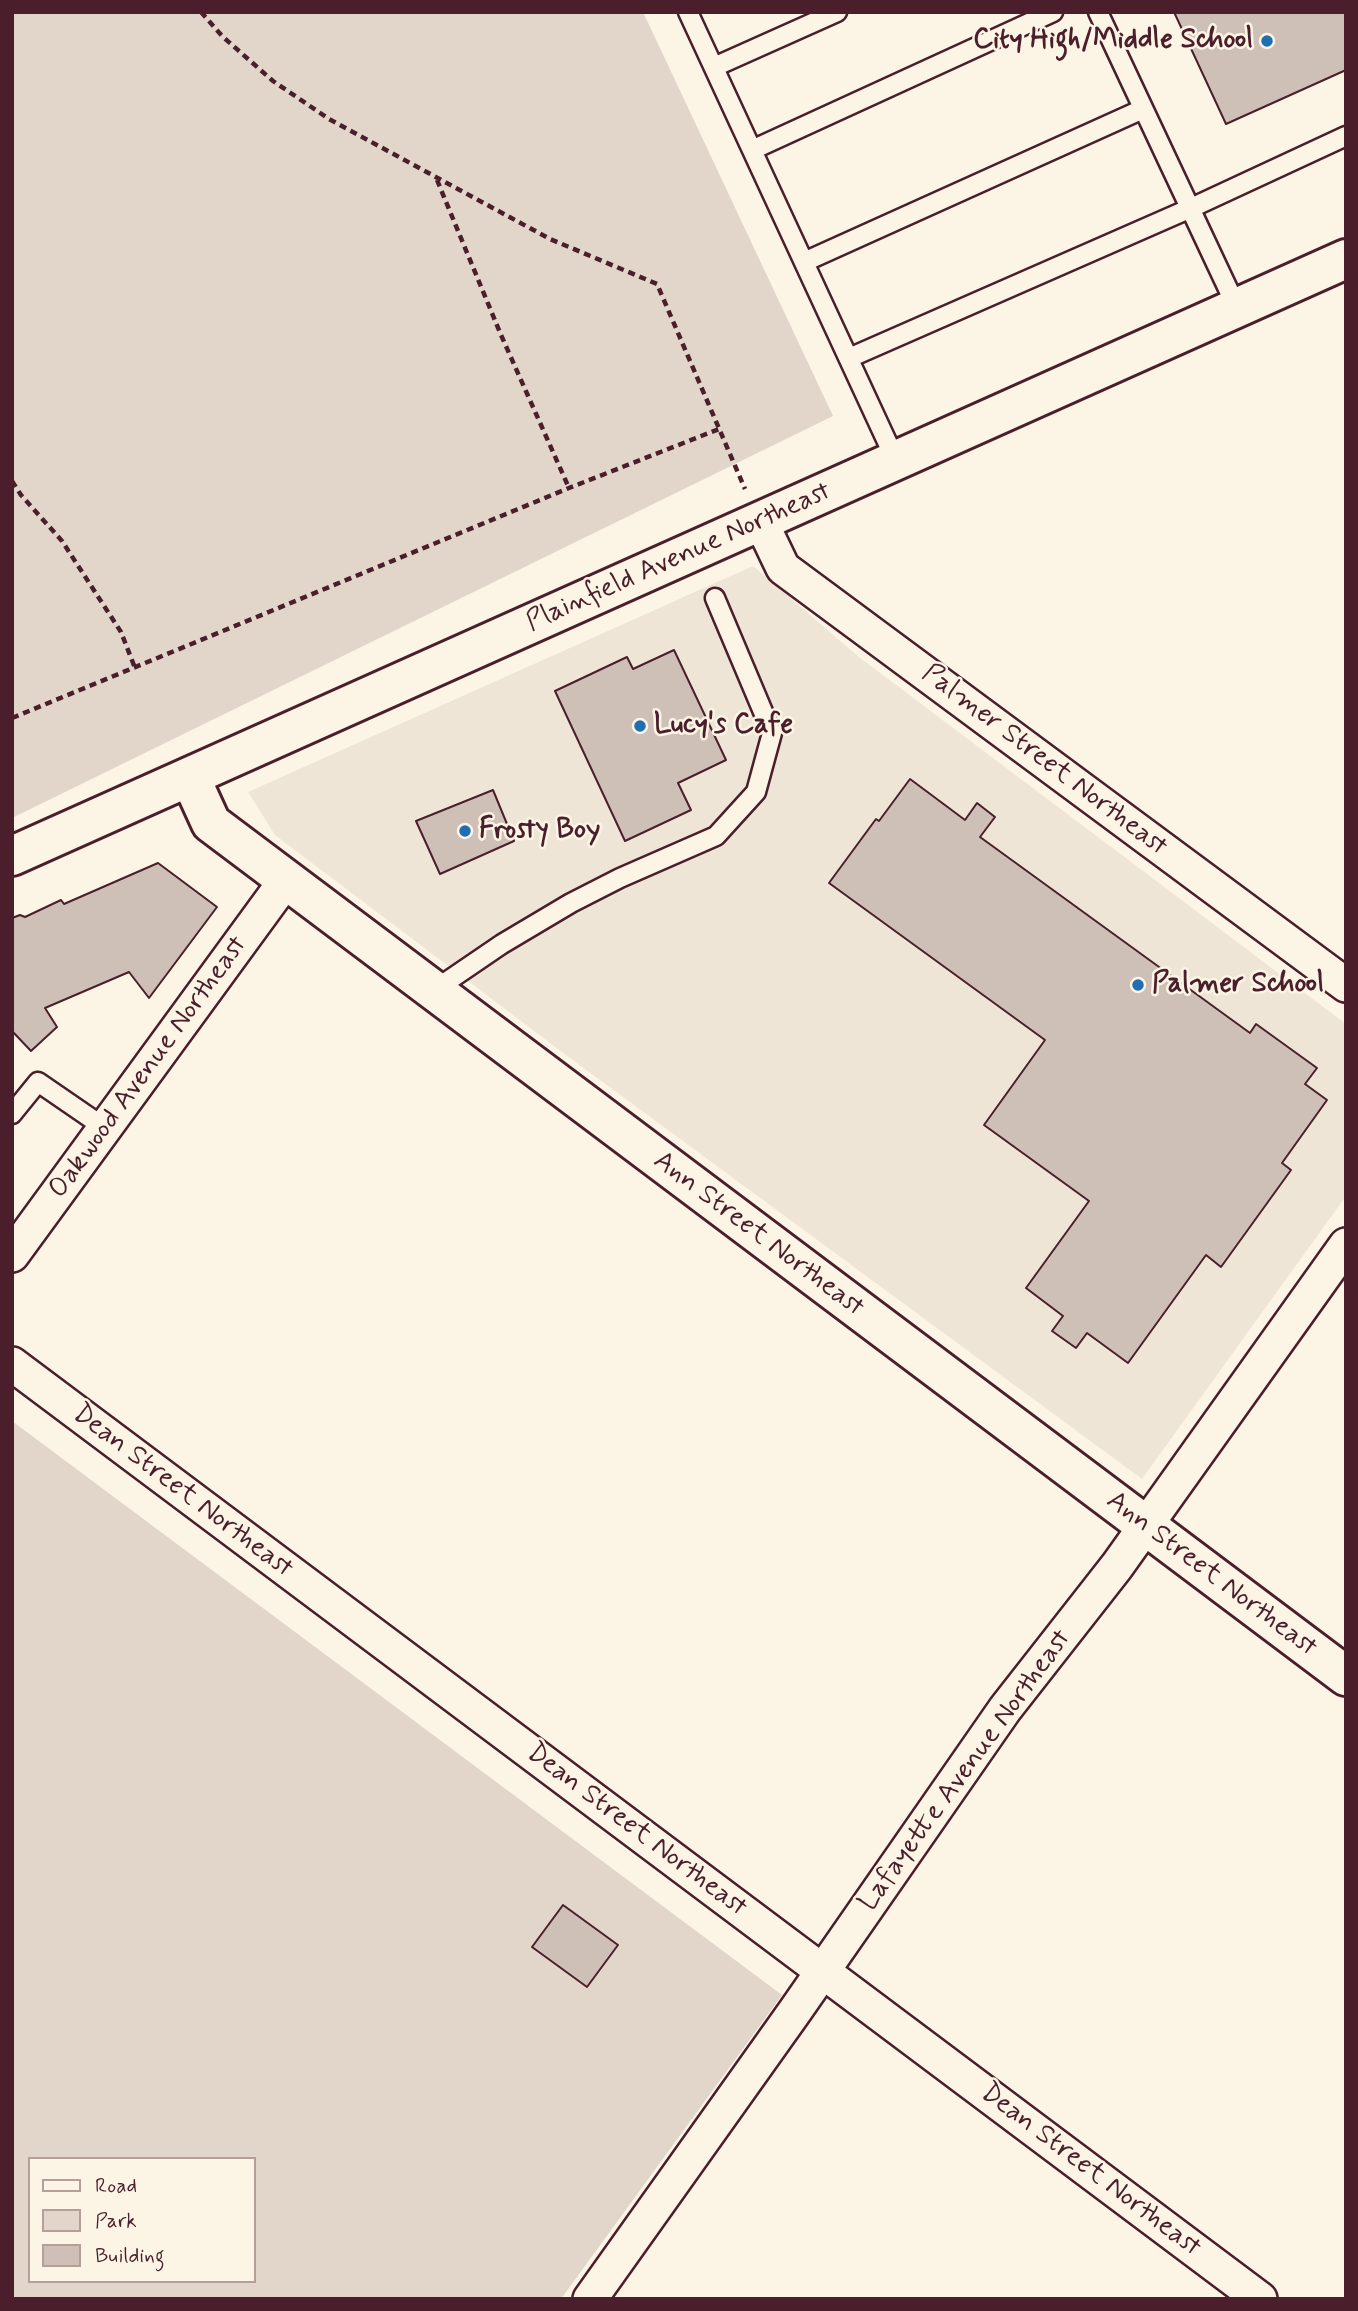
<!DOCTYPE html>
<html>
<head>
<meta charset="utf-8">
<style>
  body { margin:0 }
  #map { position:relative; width:1358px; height:2311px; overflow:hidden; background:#fcf5e5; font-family:Mynerve,sans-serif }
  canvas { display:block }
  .frame { position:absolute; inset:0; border:14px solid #4a1f2b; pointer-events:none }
  .legend { position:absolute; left:28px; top:2157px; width:228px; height:126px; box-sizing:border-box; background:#fcf5e5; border:2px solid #b59f9b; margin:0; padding:9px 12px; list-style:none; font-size:21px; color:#4a1f2b }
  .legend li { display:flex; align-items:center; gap:14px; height:35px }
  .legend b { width:35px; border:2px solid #b59f9b }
</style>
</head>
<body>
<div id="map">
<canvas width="1358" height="2311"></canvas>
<div class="frame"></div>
<ul class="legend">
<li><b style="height:9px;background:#fcf5e5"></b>Road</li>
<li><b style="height:19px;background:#e2d5ca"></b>Park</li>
<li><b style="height:19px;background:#cfc0b7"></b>Building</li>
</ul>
</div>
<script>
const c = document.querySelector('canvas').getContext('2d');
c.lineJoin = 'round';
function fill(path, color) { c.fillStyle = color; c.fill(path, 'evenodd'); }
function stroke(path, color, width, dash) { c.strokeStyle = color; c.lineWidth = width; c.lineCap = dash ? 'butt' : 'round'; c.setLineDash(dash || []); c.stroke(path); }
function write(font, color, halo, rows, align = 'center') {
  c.font = font + ' Mynerve,sans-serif'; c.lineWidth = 5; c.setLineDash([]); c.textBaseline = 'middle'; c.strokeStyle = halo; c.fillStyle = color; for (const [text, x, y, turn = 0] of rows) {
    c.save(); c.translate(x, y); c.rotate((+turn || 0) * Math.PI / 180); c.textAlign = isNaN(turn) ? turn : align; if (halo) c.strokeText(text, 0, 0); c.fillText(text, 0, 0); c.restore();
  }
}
fill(new Path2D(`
  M753,566l106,91 487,367v172l-204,283 -576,-424 -291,-220 -27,-43z`), '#eee5d7');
fill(new Path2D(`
  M12,12h631l190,404 -821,402z
  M12,1421l770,574 -221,304h-549zM30,2159h224v122h-224z`), '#e2d5ca');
const building = new Path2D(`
  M1174,12h172v58l-120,54z
  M674,650l52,110 -48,23 13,27 -66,31 -70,-150 72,-34 6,12z
  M910,779l55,41 12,-17 18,14 -15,20 270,196 6,-9 61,44 -12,16 22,16 -45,63 9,7 -70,97 -15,-12 -78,108 -41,-30 -11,15 -24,-17 11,-15 -37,-28 63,-87 -105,-76 61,-85 -216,-157 47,-64 3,2z
  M493,790l21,51 -74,33 -24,-53z
  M158,863l59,44 -68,91 -20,-26 -84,36 12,19 -26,24 -19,-20v-113l8,-3 5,2 36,-17 3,4z
  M563,1905l55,40 -31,42 -55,-40z`);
fill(building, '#cfc0b7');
stroke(building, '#4a1f2b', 2);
const lane = new Path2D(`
  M688,12l208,449
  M1098,12l139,296
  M714,67l123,-55
  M752,150l301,-138
  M804,262l339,-153
  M849,358l342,-150 155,-72
  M433,991l69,-47 69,-41 49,-25 96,-42 40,-44 16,-59 -57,-135
  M12,1114l26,-32 67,46`);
const street = new Path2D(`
  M761,522l22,46 563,417
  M12,1255l274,-375
  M12,1364l1248,935
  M590,2299l205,-288 210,-302 112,-143 229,-321`);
const secondary = new Path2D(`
  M190,777l21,46 1135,853`);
const primary = new Path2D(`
  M12,856l1334,-597`);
stroke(lane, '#4a1f2b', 23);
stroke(street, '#4a1f2b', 38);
stroke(secondary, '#4a1f2b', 44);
stroke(primary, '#4a1f2b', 44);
stroke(new Path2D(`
  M201,12l21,24 51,45 56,38 221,120 107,45 88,205
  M437,180l64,155 68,153
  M12,481l9,14 41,46 59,91 14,36
  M12,718l557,-230 150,-59`), '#4a1f2b', 4.5, [7, 5]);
stroke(lane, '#fcf5e5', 18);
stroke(street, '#fcf5e5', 33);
stroke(secondary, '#fcf5e5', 38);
stroke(primary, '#fcf5e5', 38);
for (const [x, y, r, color] of [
  [1267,41,7,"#1f6fb2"],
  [640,726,7,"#1f6fb2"],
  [465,831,7,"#1f6fb2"],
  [1138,985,7,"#1f6fb2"]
]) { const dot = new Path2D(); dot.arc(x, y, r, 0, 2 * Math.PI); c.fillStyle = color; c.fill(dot); stroke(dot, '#fcf5e5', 2.5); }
write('bold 28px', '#4a1f2b', '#fcf5e5', [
  ["City High/Middle School",1253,41,"right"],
  ["Lucy's Cafe",654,726],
  ["Frosty Boy",479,831],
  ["Palmer School",1152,985]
], 'left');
write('28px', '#4a1f2b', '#fcf5e5', [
  ["Plainfield Avenue Northeast",679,558,-24],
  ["Palmer Street Northeast",1044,761,37],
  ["Oakwood Avenue Northeast",149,1068,-54],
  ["Ann Street Northeast",758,1235,37],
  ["Dean Street Northeast",182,1492,37],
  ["Ann Street Northeast",1211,1575,37],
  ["Lafayette Avenue Northeast",966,1771,-54],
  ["Dean Street Northeast",636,1831,37],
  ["Dean Street Northeast",1090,2171,37]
]);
</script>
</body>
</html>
